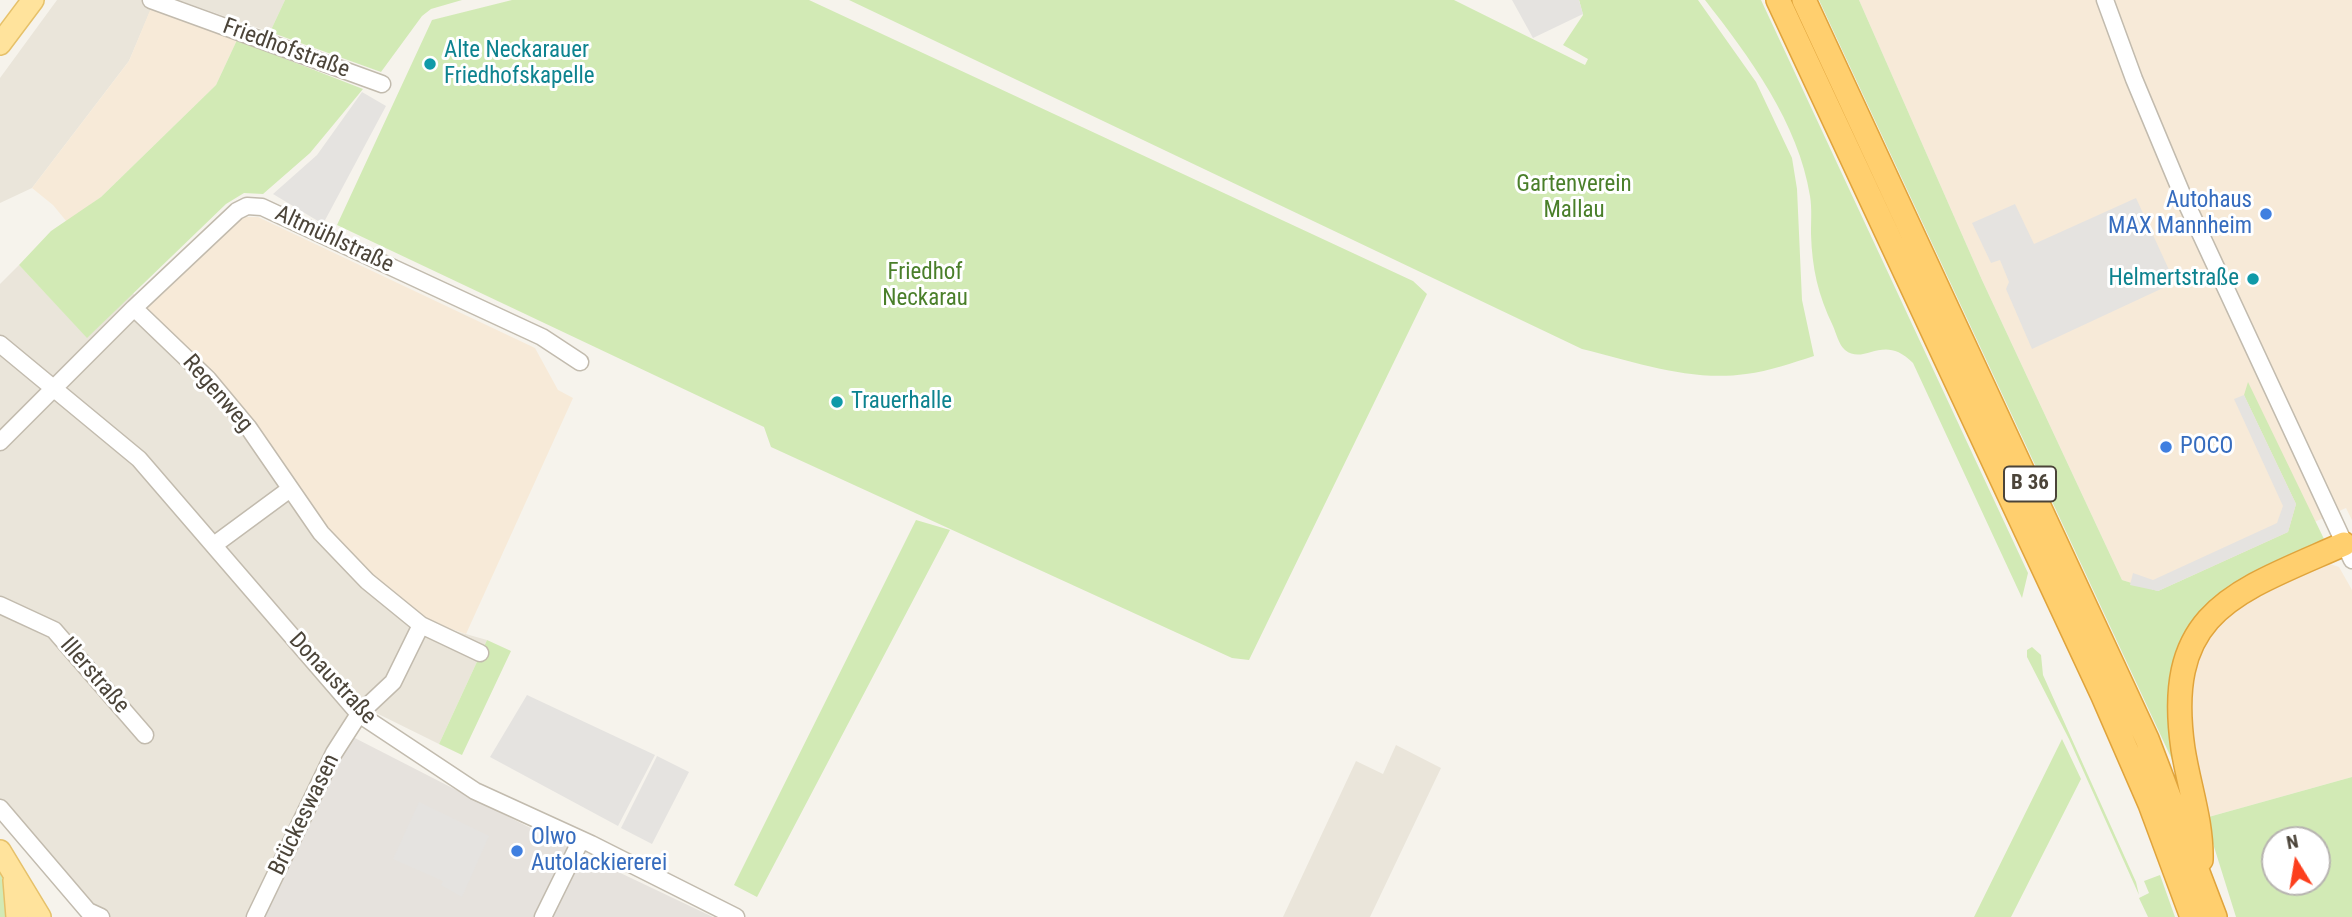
<!DOCTYPE html>
<html>
<head>
<meta charset="utf-8">
<style>
  body { margin:0 }
  #map { position:relative; width:2352px; height:917px; overflow:hidden; background:#f6f3ec; font-family:"Roboto Condensed",sans-serif }
  canvas { display:block }
  .north { position:absolute; left:2261px; top:826px; width:70px; height:70px; box-sizing:border-box; background:#fff; border:2px solid #b7b4b0; border-radius:50%; rotate:349deg; font-size:19px; font-weight:700; line-height:28px; text-align:center; color:#4b4439 }
  .north::after { content:''; display:block; margin:auto; width:24px; height:32px; background:#fc3f1d; clip-path:polygon(50% 0,100% 100%,50% 72%,0 100%) }
</style>
</head>
<body>
<div id="map">
<canvas width="2352" height="917"></canvas>
<div class="north">N</div>
</div>
<script>
const c = document.querySelector('canvas').getContext('2d');
c.lineJoin = 'round';
function fill(path, color) { c.fillStyle = color; c.fill(path, 'evenodd'); }
function stroke(path, color, width, dash) { c.strokeStyle = color; c.lineWidth = width; c.lineCap = dash ? 'butt' : 'round'; c.setLineDash(dash || []); c.stroke(path); }
function write(font, color, halo, rows, align = 'center') {
  c.font = font + ' "Roboto Condensed",sans-serif'; c.lineWidth = 6; c.setLineDash([]); c.textBaseline = 'middle'; c.strokeStyle = halo; c.fillStyle = color; for (const [text, x, y, turn = 0] of rows) {
    c.save(); c.translate(x, y); c.rotate((+turn || 0) * Math.PI / 180); c.textAlign = isNaN(turn) ? turn : align; if (halo) c.strokeText(text, 0, 0); c.fillText(text, 0, 0); c.restore();
  }
}
fill(new Path2D(`
  M57,0h98l-26,61 -97,127 -32,15v-125z
  M178,0h107l-15,32z
  M19,265l68,72 46,-44 290,329 64,18 -48,104 -85,-42 -106,215h-166l-82,-102v-531z
  M1396,745l45,23 -71,149h-87l73,-156 27,13z`), '#eae5da');
fill(new Path2D(`
  M1859,0h493v520l-6,-12 -188,83 -36,-11 -140,-300z
  M151,8l86,32 -21,45 -115,112 -34,25 -14,-17 -21,-17 97,-127z
  M242,217h16l277,131 23,42 15,8 -107,236 -41,-14 -55,-41 -45,-48 -73,-106 -107,-119z
  M2327,563l12,4 13,23v187l-147,41 -16,-69 4,-89 19,-32 43,-34z`), '#f7ead8');
fill(new Path2D(`
  M349,735l242,124 122,58h-449z`), '#e6e2dd');
fill(new Path2D(`
  M285,0h177l-31,9 -9,7 -41,56 -111,-40z
  M512,0h297l604,281 14,13 -178,366 -17,-2 -461,-211 -7,-20 -427,-202 95,-205z
  M849,0h605l131,65 3,-6 -25,-14 20,-30 -4,-15h119l58,82 36,76 5,31 5,111 12,56c-22,7 -44,15 -68,18 -55,8 -111,-12 -164,-25z
  M1705,0h56l267,573 -6,25 -109,-235c-30,-31 -48,3 -68,-13 -6,-5 -9,-17 -12,-24 -15,-31 -21,-58 -22,-92 0,-13 1,-26 -1,-38 -11,-72 -61,-140 -105,-196z
  M1819,0h40l123,280 140,300 36,11 130,-59 8,-28 -52,-109 4,-13 76,157 -81,41 -38,27 -30,159z
  M237,40l126,49 -53,64 -47,41 -19,-1 -18,11 -139,134 -68,-73 32,-34 50,-34 115,-112z
  M916,520l34,10 -193,367 -23,-12z
  M487,640l24,11 -49,104 -23,-11z
  M2032,647l9,8 2,20 93,207 3,13 -70,-156 -42,-82v-7z
  M2062,739l19,40 -70,138h-37z
  M2352,777v140h-116l-31,-99zM2275,840h42v42h-42z
  M0,871l7,22 2,24h-9z
  M2160,875l15,42h-27l-9,-19 10,-5 -5,-12z`), '#d2eab5');
fill(new Path2D(`
  M1512,0h67l4,14 -50,24z
  M362,92l24,14 -63,118 -50,-30 44,-39z
  M2136,198l34,74 -7,16 -131,61 -26,-60 3,-7 -9,-22 -9,3 -19,-40 43,-19 19,40z
  M2244,395l52,109 -8,28 -130,59 -28,-6 3,-12 20,7 124,-57 6,-17 -49,-107z
  M527,695l128,60 -37,71 -128,-69z
  M657,756l32,16 -37,72 -31,-16z
  M419,802l70,34 -27,61 -21,-12 2,-4 -50,-22z`), '#e5e3e0');
const minor = new Path2D(`
  M151,0l231,84
  M2105,0l29,79 48,115 170,366
  M134,308l74,71 40,48 73,106 46,48 54,44 59,28
  M0,344l139,115 220,255 116,77 116,53 145,73
  M0,442l134,-134 103,-97 10,-5 15,1 280,130 38,25
  M214,545l76,-56
  M0,605l54,25 91,105
  M0,808l88,103 13,6
  M255,917l79,-164 25,-39 34,-32 28,-57
  M543,917l38,-77`);
const major = new Path2D(`
  M0,44l33,-44
  M0,851l40,66
  M14,880l3,37`);
const highway = new Path2D(`
  M1778,0l325,696 47,108 42,113
  M1804,0l343,739 68,178
  M2201,860c1,-38 -12,-73 -18,-111 -20,-139 53,-157 161,-205`);
stroke(minor, '#c2bbae', 19);
stroke(major, '#e6c16a', 24);
stroke(highway, '#e0a43c', 26);
stroke(minor, '#fff', 16);
stroke(major, '#ffe39c', 21);
stroke(highway, '#ffcf6e', 23);
for (const [x, y, r, color] of [
  [430,64,7,"#0f9aa8"],
  [2266,214,7,"#3f7fe0"],
  [2253,279,7,"#0f9aa8"],
  [837,402,7,"#0f9aa8"],
  [2166,447,7,"#3f7fe0"],
  [517,851,7,"#3f7fe0"]
]) { const dot = new Path2D(); dot.arc(x, y, r, 0, 2 * Math.PI); c.fillStyle = color; c.fill(dot); stroke(dot, '#fff', 2.5); }
for (const [x, y, w] of [
  [2030,484,52]
]) { const box = new Path2D(); box.roundRect(x - w / 2, y - 17.5, w, 35, 5); c.fillStyle = '#fff'; c.fill(box); stroke(box, '#4b4439', 2); }
write('bold 21px', '#4b4439', null, [
  ["B 36",2030,484]
]);
write('23px', '#4b4439', '#fff', [
  ["Friedhofstraße",286,49,20],
  ["Altmühlstraße",334,240,25],
  ["Regenweg",217,394,49],
  ["Illerstraße",94,676,49],
  ["Donaustraße",332,679,47],
  ["Brückeswasen",305,815,-64]
]);
write('23px', '#0d838f', '#fff', [
  ["Alte Neckarauer",444,51],
  ["Friedhofskapelle",444,77],
  ["Helmertstraße",2239,279,"right"],
  ["Trauerhalle",851,402]
], 'left');
write('23px', '#4a7f2a', '#fff', [
  ["Gartenverein",1574,185],
  ["Mallau",1574,211],
  ["Friedhof",925,273],
  ["Neckarau",925,299]
]);
write('23px', '#366cbe', '#fff', [
  ["Autohaus",2252,201,"right"],
  ["MAX Mannheim",2252,227,"right"],
  ["POCO",2180,447],
  ["Olwo",531,838],
  ["Autolackiererei",531,864]
], 'left');
</script>
</body>
</html>
